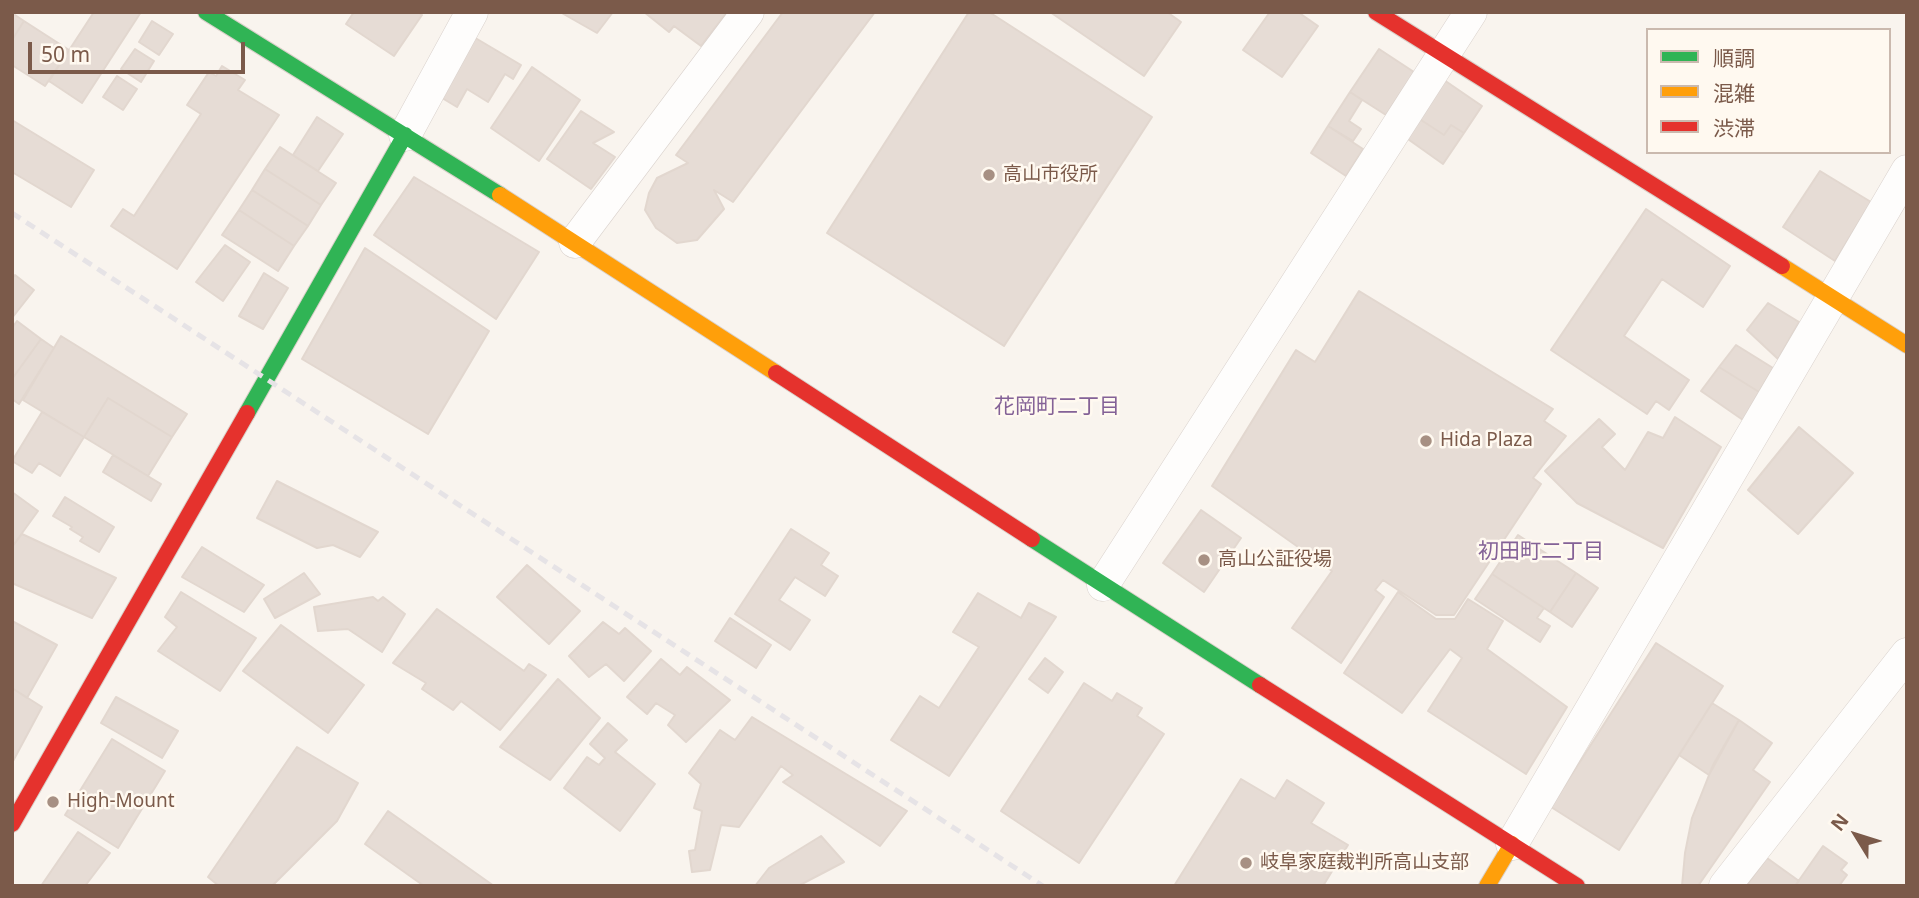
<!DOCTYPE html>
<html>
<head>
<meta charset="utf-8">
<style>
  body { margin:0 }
  #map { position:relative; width:1919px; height:898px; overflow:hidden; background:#f9f4ee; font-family:"Noto Sans","Noto Sans JP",sans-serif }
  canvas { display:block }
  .frame { position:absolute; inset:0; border:14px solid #7b5a4a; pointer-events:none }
  .legend { position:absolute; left:1646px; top:28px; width:245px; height:126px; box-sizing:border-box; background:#fff9f0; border:2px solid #cab9ae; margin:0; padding:9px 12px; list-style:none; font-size:21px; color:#7b5a4a }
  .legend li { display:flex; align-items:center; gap:14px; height:35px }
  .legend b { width:35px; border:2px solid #cab9ae }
  .north { position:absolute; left:1821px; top:800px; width:70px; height:70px; -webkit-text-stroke:5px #fff9f0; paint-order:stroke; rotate:308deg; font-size:19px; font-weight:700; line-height:28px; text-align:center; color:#7b5a4a }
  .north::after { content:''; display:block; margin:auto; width:24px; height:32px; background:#7b5a4a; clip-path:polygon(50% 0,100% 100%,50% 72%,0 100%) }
  .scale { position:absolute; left:28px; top:42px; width:217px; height:32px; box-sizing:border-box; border:4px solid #7b5a4a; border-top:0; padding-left:9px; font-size:21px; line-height:24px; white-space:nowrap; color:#7b5a4a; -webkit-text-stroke:5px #fff9f0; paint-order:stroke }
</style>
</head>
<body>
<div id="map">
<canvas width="1919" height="898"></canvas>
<div class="frame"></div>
<ul class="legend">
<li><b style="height:9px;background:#30b455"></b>順調</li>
<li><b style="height:9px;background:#ff9f0a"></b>混雑</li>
<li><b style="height:9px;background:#e5322d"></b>渋滞</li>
</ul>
<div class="north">N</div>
<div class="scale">50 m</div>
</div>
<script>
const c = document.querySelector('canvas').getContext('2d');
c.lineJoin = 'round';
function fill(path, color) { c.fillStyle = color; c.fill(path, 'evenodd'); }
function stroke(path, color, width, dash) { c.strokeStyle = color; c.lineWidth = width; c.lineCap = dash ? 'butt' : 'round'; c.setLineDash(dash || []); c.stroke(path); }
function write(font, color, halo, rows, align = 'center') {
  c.font = font + ' "Noto Sans","Noto Sans JP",sans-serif'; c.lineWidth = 5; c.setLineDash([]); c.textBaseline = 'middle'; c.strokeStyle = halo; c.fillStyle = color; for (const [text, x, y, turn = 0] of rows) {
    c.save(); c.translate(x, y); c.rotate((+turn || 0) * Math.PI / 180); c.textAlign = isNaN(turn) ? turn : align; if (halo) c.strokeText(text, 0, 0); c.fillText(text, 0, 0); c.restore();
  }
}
const building = new Path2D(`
  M94,12h47l-59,91 -33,-22z
  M354,12h64l4,3 -28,41 -48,-32z
  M560,12h53l-16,21z
  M644,12h83l-26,34 -27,-20 -5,6z
  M783,12h92l-142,190 -19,-12 10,19 -27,31 -20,3 -21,-15 -11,-18 4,-17 8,-15 31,-15 -12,-8z
  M969,12h20l163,105 -148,229 -177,-113z
  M1050,12h117l14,10 -37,54z
  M1270,12h28l20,14 -36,51 -39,-27z
  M12,13l12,8 -12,19z
  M24,21l45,29 -24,36 -33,-21v-25z
  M152,21l21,13 -14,21 -20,-13z
  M472,36l49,29 -8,14 -8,-5 -17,28 -21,-13 -10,18 -20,-12z
  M135,49l19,12 -13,21 -20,-13z
  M1379,49l35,23 -28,43 -36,-23z
  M222,66l23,14 -7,10 41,25 -102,154 -66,-43 12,-17 11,7 67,-102 -14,-9 22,-33 7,4z
  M532,67l48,33 -41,61 -48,-33z
  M117,76l20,13 -14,21 -20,-13z
  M1444,80l38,26 -18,27 -13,-8 -7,10 -26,-17z
  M1350,92l12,8 -13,21 12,8 -8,12 -25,-15z
  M581,111l33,21 -21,11 22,14 -24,32 -44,-30z
  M317,117l26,17 -25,37 -25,-16z
  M1418,118l26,17 7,-10 13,8 -21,31 -38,-27z
  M12,120l82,50 -23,37 -59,-35z
  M1328,126l35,23 -17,27 -35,-23z
  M280,147l56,36 -15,22 -56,-36z
  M265,169l56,36 -13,21 -56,-36z
  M1820,171l51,31 -36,59 -52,-34z
  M414,177l125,75 -43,67 -122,-84z
  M252,190l56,36 -14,20 -55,-36z
  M1646,209l84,57 -27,41 -41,-28 -38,57 65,44 -20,30 -13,-9 -9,13 -96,-64z
  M239,210l55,36 -16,25 -56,-36z
  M225,245l25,17 -27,39 -27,-19z
  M365,248l124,83 -61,103 -126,-75z
  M264,273l24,15 -25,41 -24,-13z
  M15,275l19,15 -22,28v-39z
  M1359,291l194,118 -9,12 22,15 -33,42 8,6 -87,131h-18l-53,-35 -8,10 9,7 -43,66 -49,-35 40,-57 -120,-85 84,-136 19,12z
  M1768,303l31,19 -21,37 -31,-29z
  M17,321l24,18 -29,40v-51z
  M61,336l126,78 -15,23 -64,-39 -24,39 -61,-37z
  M41,339l13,9 -35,56 -7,-5v-20z
  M1736,345l37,23 -14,24 -40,-25z
  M1719,367l40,25 -16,28 -42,-29z
  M108,398l64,39 -24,39 -64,-39z
  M42,412l42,25 -24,39 -21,-13 -7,10 -20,-12z
  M1675,417l46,30 -58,101 -86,-45 -32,-32 54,-52 16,15 -13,13 23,23 23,-38 15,6z
  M1799,427l54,46 -55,61 -50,-44z
  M113,455l48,29 -10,17 -48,-29z
  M277,481l101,51 -18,25 -27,-12 -16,3 -60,-30z
  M12,492l26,19 -26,36z
  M65,497l49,30 -15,25 -19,-11 3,-4 -13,-8 2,-2 -19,-11z
  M1201,510l40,28 -37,54 -41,-29z
  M791,529l38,24 -8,12 17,11 -13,20 -30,-19 -16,23 31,20 -20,30 -55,-36z
  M22,534l94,44 -24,40 -80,-35v-36z
  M1518,535l58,38 -26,39 -58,-38z
  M202,547l62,38 -20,27 -62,-35z
  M527,565l53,46 -31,33 -52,-47z
  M304,573l16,21 -45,24 -11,-19z
  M1576,573l22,15 -26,39 -22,-15z
  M1492,574l52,34 -7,10 13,8 -10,16 -65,-43z
  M181,592l75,46 -36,53 -62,-40 19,-24 -12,-10z
  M1398,592l38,27h19l13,-20 35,22 -16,28 80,58 -41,67 -98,-63 34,-53 -12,-9 -48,64 -58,-40z
  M978,593l43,25 8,-15 27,14 -107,159 -58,-36 29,-44 19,12 40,-61 -26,-15z
  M373,597l5,4 5,-4 22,17 -23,38 -34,-23 -30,2 -4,-24z
  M437,609l87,62 5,-7 17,11 -46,55 -39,-29 -8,9 -31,-21 4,-6 -33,-20z
  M730,618l41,27 -15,23 -41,-27z
  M12,621l45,24 -30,53 -15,-10z
  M603,622l16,12 6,-6 26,23 -27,30 -18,-17 -17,13 -20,-21z
  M281,625l83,60 -36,48 -85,-62z
  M1656,643l67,43 -104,164 -68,-43z
  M1045,658l18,14 -15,21 -19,-14z
  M661,659l19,16 7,-8 43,33 -44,42 -18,-17 7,-10 -19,-12 -9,11 -20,-17z
  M558,679l42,39 -50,62 -50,-33z
  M1084,683l28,18 5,-8 25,15 -5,8 27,18 -85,129 -78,-52z
  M12,688l30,19 -30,56z
  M116,697l62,34 -16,27 -61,-35z
  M1712,703l27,17 -30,55 -30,-20z
  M752,717l155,94 -27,35 -97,-64 10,-7 -12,-9 -42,61 -18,-2 -11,45 -18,2 -3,-21 6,-1 7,-39 -8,-3 7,-24 -12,-11 31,-43 15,10z
  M1739,720l33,23 -19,27 17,12 -72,104h-16l3,-33 7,-35 21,-53z
  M608,723l19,17 -12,12 40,32 -35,47 -56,-43 23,-31 12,8 6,-7 -15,-14z
  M112,739l53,32 -47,77 -53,-33z
  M297,747l61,36 -21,38 -65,65h-53l-11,-9z
  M1241,779l34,20 12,-19 37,23 -13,20 37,22 -25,41h-149z
  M388,811l106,75h-70l-59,-42z
  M78,832l32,21 -25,33h-44z
  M821,836l23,26 -46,24h-43l14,-18z
  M1823,846l24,17 -6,7 6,5 -8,11h-44z
  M1767,858l32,23 -4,5h-49z`);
fill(building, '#e6dcd5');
stroke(building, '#e2d7cf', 2);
const street = new Path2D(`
  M405,135l67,-123
  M575,242l173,-230
  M1103,585l368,-573
  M1512,844l395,-673
  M1725,886l182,-232`);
const fast = new Path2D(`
  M206,12l294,183
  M247,413l158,-278
  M1032,539l228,146`);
const slow = new Path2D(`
  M500,195l276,178
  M1782,266l125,79
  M1487,886l25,-42`);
const jam = new Path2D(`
  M1376,12l406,254
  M776,373l256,166
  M1260,685l317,201
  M12,824l235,-411`);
stroke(street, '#d9d1cc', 33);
stroke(fast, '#d9d0c9', 18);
stroke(slow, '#d9d0c9', 18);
stroke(jam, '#d9d0c9', 18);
stroke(street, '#fefdfc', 32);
stroke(fast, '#30b455', 16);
stroke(slow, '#ff9f0a', 16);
stroke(jam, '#e5322d', 16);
stroke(new Path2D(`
  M12,213l1031,673`), '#e6e3e6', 5, [10, 7]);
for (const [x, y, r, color] of [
  [989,175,7,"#a79083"],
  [1426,441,7,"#a79083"],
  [1204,560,7,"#a79083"],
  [53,802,7,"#a79083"],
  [1246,863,7,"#a79083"]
]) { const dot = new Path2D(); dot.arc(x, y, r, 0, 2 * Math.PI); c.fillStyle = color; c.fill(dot); stroke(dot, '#fff9f0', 2.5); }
write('19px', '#7b5a4a', '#fff9f0', [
  ["高山市役所",1003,175],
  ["Hida Plaza",1440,441],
  ["高山公証役場",1218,560],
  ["High-Mount",67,802],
  ["岐阜家庭裁判所高山支部",1260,863]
], 'left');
write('21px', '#846297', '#fff9f0', [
  ["花岡町二丁目",1057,407],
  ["初田町二丁目",1541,552]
]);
</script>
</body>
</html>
